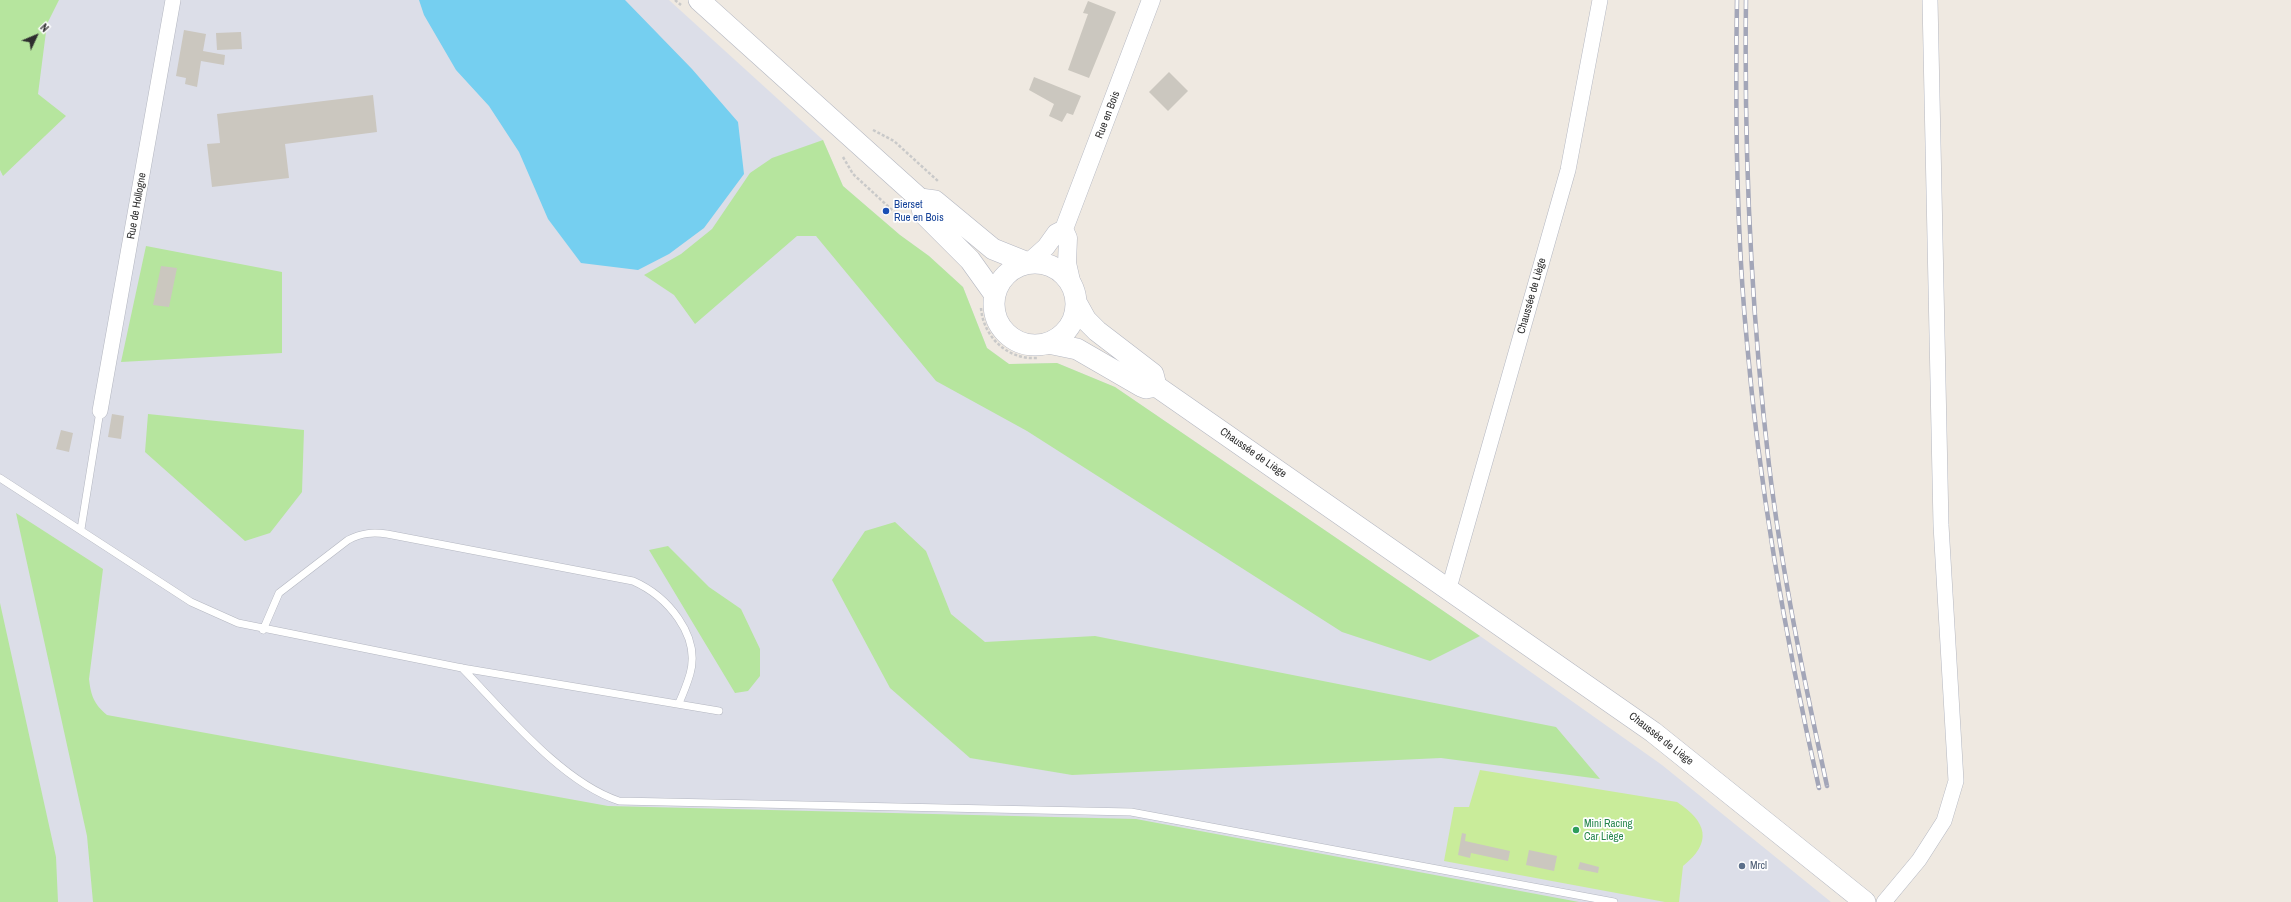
<!DOCTYPE html>
<html>
<head>
<meta charset="utf-8">
<style>
  body { margin:0 }
  #map { position:relative; width:2291px; height:902px; overflow:hidden; background:#efe9e1; font-family:"Archivo Narrow",sans-serif }
  canvas { display:block }
  .north { position:absolute; left:16px; top:16px; width:40px; height:40px; -webkit-text-stroke:3px #fff; paint-order:stroke; rotate:46deg; font-size:11px; font-weight:700; line-height:16px; text-align:center; color:#2e2e2e }
  .north::after { content:''; display:block; margin:auto; width:14px; height:18px; background:#2e2e2e; clip-path:polygon(50% 0,100% 100%,50% 72%,0 100%) }
</style>
</head>
<body>
<div id="map">
<canvas width="2291" height="902"></canvas>
<div class="north">N</div>
</div>
<script>
const c = document.querySelector('canvas').getContext('2d');
c.lineJoin = 'round';
function fill(path, color) { c.fillStyle = color; c.fill(path, 'evenodd'); }
function stroke(path, color, width, dash) { c.strokeStyle = color; c.lineWidth = width; c.lineCap = dash ? 'butt' : 'round'; c.setLineDash(dash || []); c.stroke(path); }
function write(font, color, halo, rows, align = 'center') {
  c.font = font + ' "Archivo Narrow",sans-serif'; c.lineWidth = 3.5; c.setLineDash([]); c.textBaseline = 'middle'; c.strokeStyle = halo; c.fillStyle = color; for (const [text, x, y, turn = 0] of rows) {
    c.save(); c.translate(x, y); c.rotate((+turn || 0) * Math.PI / 180); c.textAlign = isNaN(turn) ? turn : align; if (halo) c.strokeText(text, 0, 0); c.fillText(text, 0, 0); c.restore();
  }
}
fill(new Path2D(`
  M0,0h669l154,140 20,46 57,49 29,21 34,31 24,61 22,16 48,-1 58,24 365,249 182,129 169,137h-1831z`), '#dcdee8');
fill(new Path2D(`
  M0,0h59l-12,24 -9,70 28,22 -63,60 -3,-6z
  M823,140l20,46 57,49 29,21 34,31 24,61 22,16 48,-1 58,24 365,249 -50,25 -88,-29 -315,-201 -91,-50 -120,-145h-19l-102,88 -21,-29 -30,-20 37,-21 31,-25 38,-56 22,-15z
  M146,246l136,26v81l-161,9z
  M148,414l156,16 -2,62 -32,41 -25,8 -100,-89z
  M16,513l87,56 -14,110c2,17 5,25 18,36l501,91 528,13 443,83h-1486l-6,-66z
  M895,522l31,29 25,63 34,28 110,-6 461,91 44,52 -159,-21 -369,17 -102,-17 -80,-70 -58,-108 33,-49z
  M668,546l41,41 32,22 19,40v27l-12,15 -13,2 -86,-143z
  M0,603l56,254 2,45h-58z`), '#b6e59e');
fill(new Path2D(`
  M1480,770l197,32c30,20 36,40 6,64l-4,36h-14l-221,-41 10,-54h15z`), '#c9ec9a');
fill(new Path2D(`
  M419,0h206l67,69 46,53 6,52 -40,54 -35,26 -31,16 -57,-7 -33,-44 -29,-67 -30,-46 -33,-36 -32,-55z`), '#75cff0');
fill(new Path2D(`
  M1088,1l28,11 -27,66 -21,-8 20,-56 -5,-1z
  M184,30l22,4 -3,17 22,4 -1,10 -23,-4 -4,26 -12,-3 1,-6 -10,-2z
  M241,32l1,17 -25,1 -1,-17z
  M1169,72l19,19 -20,20 -19,-19z
  M1034,77l47,19 -8,19 -6,-2 -5,9 -13,-6 5,-12 -25,-14z
  M373,95l4,37 -92,12 4,34 -77,9 -5,-43 13,-1 -3,-29z
  M161,266l16,2 -8,39 -16,-2z
  M112,414l12,2 -3,23 -13,-2z
  M61,430l12,3 -4,19 -13,-3z
  M1462,833l4,1 -1,7 45,10 -2,10 -37,-8 -1,5 -12,-3z
  M1529,850l28,6 -3,15 -28,-6z
  M1580,862l19,5 -1,6 -20,-4z`), '#cbc7bf');
const service = new Path2D(`
  M0,478l191,124 47,21 224,45 257,43
  M81,529l19,-118
  M263,630l16,-37 69,-53c14,-7 24,-8 39,-6l246,47c34,15 68,54 57,93 -3,10 -7,20 -11,29
  M462,668c42,43 99,114 157,133l512,11 483,90`);
const minor = new Path2D(`
  M100,411l73,-411
  M1449,588l119,-418 32,-170
  M1884,902l35,-42 25,-39 12,-40 -15,-256 -11,-525`);
const tertiary = new Path2D(`
  M1064,229l4,9 -1,25 5,22
  M1028,263l18,-16 10,-14 8,-4 87,-229`);
const secondary = new Path2D(`
  M699,0l221,199 3,14 47,47 25,35
  M920,199l15,2 58,48 35,14
  M994 304a41 41 0 1 1 82 0a41 41 0 1 1-82 0Z
  M1076,302l10,18 11,11 56,43 3,12 497,346 212,170
  M1048,343l29,6 64,37 5,2 10,-2`);
stroke(service, '#b4b7c1', 8);
stroke(minor, '#b4b7c1', 16);
stroke(tertiary, '#b4b7c1', 19);
stroke(secondary, '#b4b7c1', 22);
stroke(new Path2D(`
  M675,0l6,5
  M873,130l21,11 45,41
  M843,157l10,17 52,48
  M981,308c2,28 26,52 56,50`), '#c9c9c9', 2.5, [3, 2]);
stroke(service, '#fff', 7);
stroke(minor, '#fff', 15);
stroke(tertiary, '#fff', 18);
stroke(secondary, '#fff', 21);
const rail = new Path2D(`
  M1737,0c-2,114 -1,229 10,343 13,150 39,298 72,445
  M1746,0c-2,156 5,310 23,465 13,108 35,215 58,321`);
stroke(rail, '#a3a6b8', 4.5);
stroke(rail, '#fff', 3, [9]);
for (const [x, y, r, color] of [
  [886,211,4,"#1a4fb4"],
  [1576,830,4,"#2e9e5b"],
  [1742,866,4,"#5c6f8a"]
]) { const dot = new Path2D(); dot.arc(x, y, r, 0, 2 * Math.PI); c.fillStyle = color; c.fill(dot); stroke(dot, '#fff', 1.5); }
write('11px', '#2e2e2e', '#fff', [
  ["Rue en Bois",1108,115,-69],
  ["Rue de Hollogne",137,206,-80],
  ["Chaussée de Liège",1532,296,-74],
  ["Chaussée de Liège",1253,453,35],
  ["Chaussée de Liège",1661,739,38]
]);
write('11px', '#164399', '#fff', [
  ["Bierset",894,205],
  ["Rue en Bois",894,218]
], 'left');
write('11px', '#27864d', '#fff', [
  ["Mini Racing",1584,824],
  ["Car Liège",1584,837]
], 'left');
write('11px', '#4e5e75', '#fff', [
  ["Mrcl",1750,866]
], 'left');
</script>
</body>
</html>
